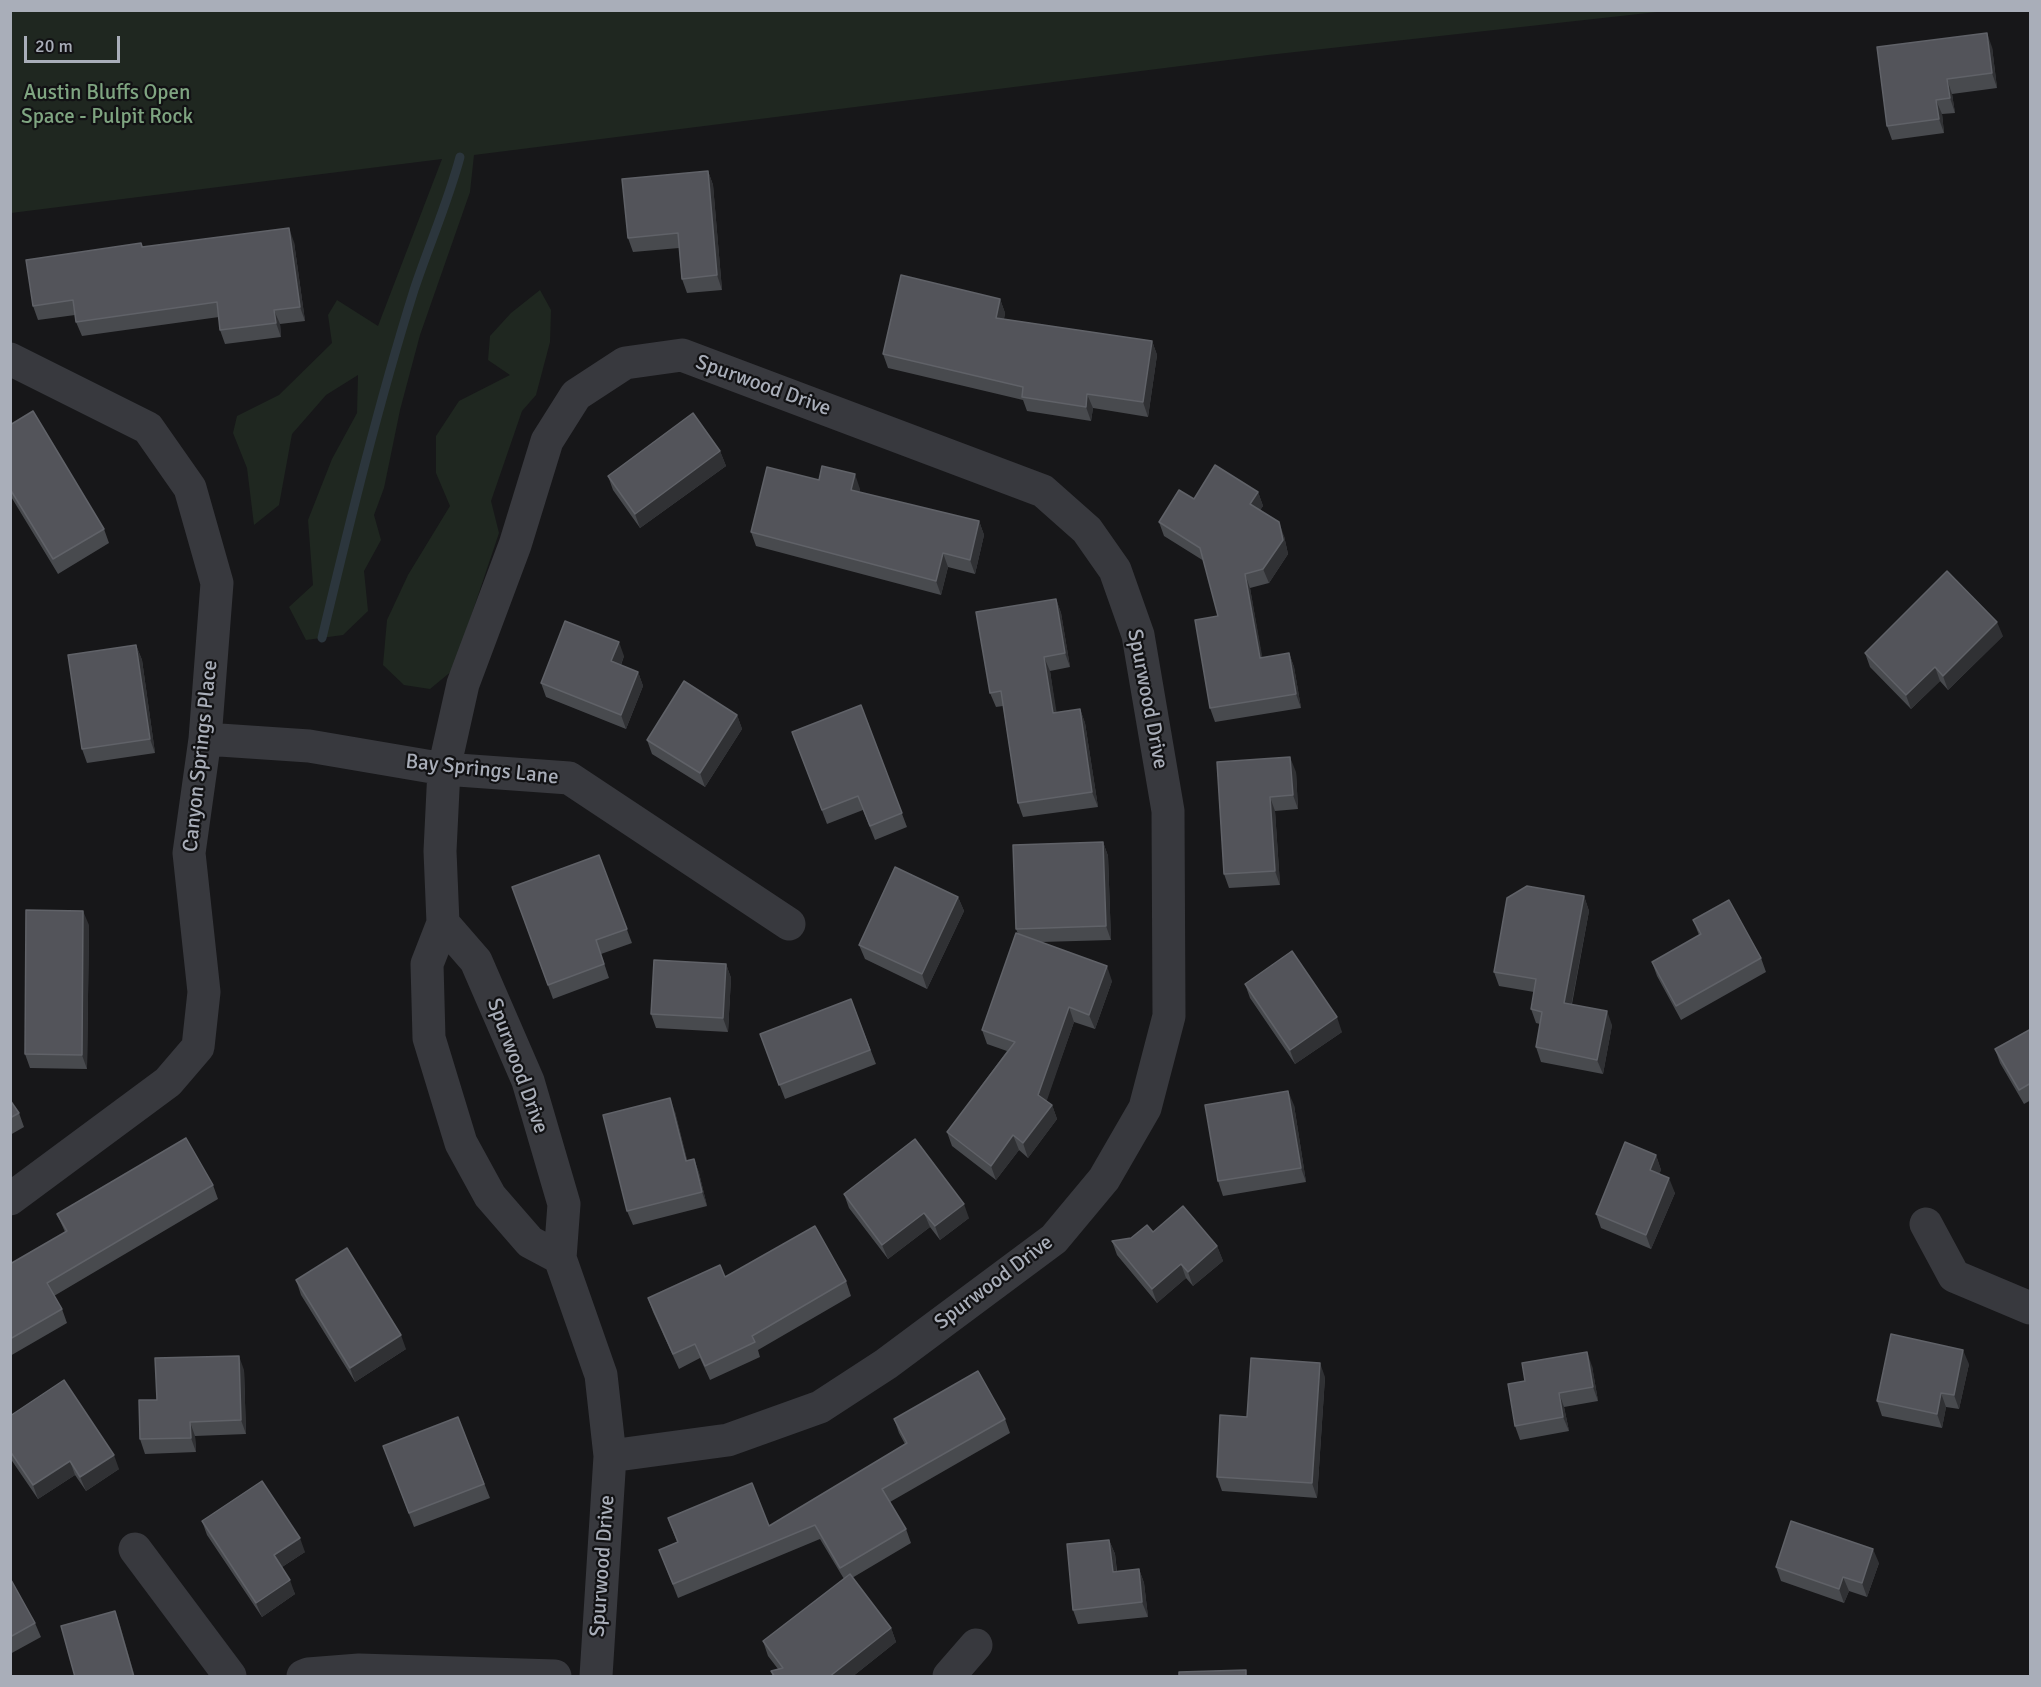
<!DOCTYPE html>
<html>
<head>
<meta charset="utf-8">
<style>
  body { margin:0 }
  #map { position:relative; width:2041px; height:1687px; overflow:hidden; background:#171719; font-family:Signika,sans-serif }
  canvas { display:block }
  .frame { position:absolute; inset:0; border:12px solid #a9aeb9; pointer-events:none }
  .scale { position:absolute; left:24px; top:36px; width:96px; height:27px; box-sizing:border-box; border:3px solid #a9aeb9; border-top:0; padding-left:8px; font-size:18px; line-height:21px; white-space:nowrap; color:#a9aeb9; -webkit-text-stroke:4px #121214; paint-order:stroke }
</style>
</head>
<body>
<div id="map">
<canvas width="2041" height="1687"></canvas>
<div class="frame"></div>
<div class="scale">20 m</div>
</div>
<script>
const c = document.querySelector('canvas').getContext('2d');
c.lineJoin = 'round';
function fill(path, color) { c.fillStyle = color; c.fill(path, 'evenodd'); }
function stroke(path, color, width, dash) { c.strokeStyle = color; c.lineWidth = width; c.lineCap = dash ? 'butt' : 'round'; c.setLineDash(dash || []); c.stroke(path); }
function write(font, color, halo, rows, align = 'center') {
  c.font = font + ' Signika,sans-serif'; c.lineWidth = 4.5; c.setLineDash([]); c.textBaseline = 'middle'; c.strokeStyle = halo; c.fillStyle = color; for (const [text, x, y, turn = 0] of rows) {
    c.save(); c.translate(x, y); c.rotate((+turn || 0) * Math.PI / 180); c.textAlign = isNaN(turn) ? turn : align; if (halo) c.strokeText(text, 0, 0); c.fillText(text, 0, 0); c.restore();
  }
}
fill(new Path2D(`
  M10,11l1,-1 1655,1 -398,44 -794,100 -4,37 -50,143 -20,75 -16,78 -10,27 7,25 -17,31 4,40 -25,24 -37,5 -17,-33 24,-22 -5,-65 24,-61 25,-46 1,-38 -32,20 -34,39 -13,71 -25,20 -7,-57 -14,-35 4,-17 42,-21 53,-52 -4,-28 9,-15 41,26 64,-167 -431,54z
  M540,290l11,20 -1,32 -14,53 -14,16 -31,90 8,32 -46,137 -23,19 -26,-4 -21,-20 4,-45 21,-45 42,-69 -14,-33v-37l23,-35 51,-26 -22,-15 2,-24 21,-23z`), '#1f2720');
stroke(new Path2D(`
  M322,638c28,-117 56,-233 92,-348 15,-45 34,-88 46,-133`), '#2c363d', 9);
stroke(new Path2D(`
  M10,359l138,69 42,60 27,95 -12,156 -16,114 15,139 -6,55 -30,35 -158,117
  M205,739l104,7 135,23 125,9 220,146
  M443,923l33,38 52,120 36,123 -4,54 41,117 9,81 -14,220
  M1926,1224l28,52 76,32
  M560,1258l-30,-16 -40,-46 -29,-53 -32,-105 -2,-74 16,-41 -3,-72 4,-82 19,-85 52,-139 32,-104 29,-46 49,-32 57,-8 361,136 44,39 28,40 23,65 30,176 1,205 -24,92 -41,71 -50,60 -168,125 -66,43 -92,33 -118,16
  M135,1549l95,127
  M303,1676l5,-2 51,-4 196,6
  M949,1676l27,-31`), '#38393e', 33);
fill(new Path2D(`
  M1877,47h115l5,41 -45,6 3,19 -13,1 2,19 -52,7 -5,-14z
  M708,171l5,14 9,105 -35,3 -5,-14 -3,-31 -46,4 -5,-14z
  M294,242l11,79 -25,3 1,13 -56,7 -5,-14 -1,-13 -137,19 -6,-14 -1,-7 -37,5 -5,-14 108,-63 2,4z
  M1000,299l5,14 -1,6 148,22 5,14 -9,62 -55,-9 -2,13 -64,-10 -4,-11 -135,-32 -5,-14z
  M10,425l94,104 5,14 -51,31 -48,-79z
  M720,451l6,15 -86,62 -27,-38 -5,-14z
  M819,480l41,9 -1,3 120,29 5,14 -9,39 -27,-7 -7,28 -185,-49 -5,-14z
  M1258,492l5,14 -3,4 24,26 4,18 -19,29 -19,5 12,70 27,-5 5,14 7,41 -86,14 -5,-14 8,-92 -14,-55 -40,-25 -5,-14 35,-23z
  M1056,599l5,14 9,54 -20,4 6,42 24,-4 5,14 13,84 -75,10 -5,-14 -15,-97 -7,1 -6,-14z
  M2003,636l-55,54 -8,-9 -29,28 -41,-42 -5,-14z
  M136,645l6,15 13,93 -68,10 -5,-14z
  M624,656l-3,9 17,7 5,14 -17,43 -80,-32 -5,-14z
  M861,705l46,122 -32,13 -12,-30 -36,14 -35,-92z
  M737,715l5,14 -37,58 -53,-33 -5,-14z
  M1217,762l79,10 2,37 -23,2 5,74 -51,3 -5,-14z
  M1103,842l5,14 3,84 -70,2 71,39 -17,48 -21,-7 -28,79 6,4 5,14 -29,39 -9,-8 -23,30 -44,-34 -5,-14 60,-81 -20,-7 -5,-14 36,-96 -2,-5z
  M599,855l33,88 -31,11 8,24 -56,21 -41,-112z
  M1584,896l5,15 -17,93 40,21 -9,49 -62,-12 -5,-15 4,-23 -4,-1 -5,-14 3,-17 -35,-6 -5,-14z
  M958,897l6,14 -37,78 -62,-30 -6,-14z
  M1693,920l68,38 5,14 -85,48 -24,-44 -5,-14 47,-27z
  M89,925l-2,144 -57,-1 -5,-14z
  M726,964l5,14 -3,54 -72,-4 -5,-14z
  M1245,984l97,48 -47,32 -45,-66z
  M851,999l25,65 -91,35 -25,-65z
  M2031,1029v71l-7,4 -24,-41 -5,-14z
  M10,1100l9,13 5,14 -14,8z
  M1294,1105l12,77 -83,14 -5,-15z
  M675,1112l12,48 7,-1 5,14 8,33 -74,19 -6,-14z
  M1656,1155l5,15 -2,4 16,19 -24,56 -50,-21 -5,-14z
  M213,1185l5,14 -164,97 8,13 5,14 -57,33v-92l55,-32 -8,-18z
  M844,1194l125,24 -29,22 -10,-13 -42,32 -39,-51z
  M1153,1232l64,14 6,15 -30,25 -7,-8 -29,25 -40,-48 -5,-14 19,-3z
  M725,1277l121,4 5,15 -93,54 2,7 -50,23 -10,-22 -21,11 -26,-57 -5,-14z
  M296,1280l110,69 -51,33 -54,-87z
  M1969,1364l-10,45 -13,-2 -4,21 -60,-12 -5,-15z
  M1592,1366l6,35 -34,6 5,24 -49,9 -5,-14 10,-45z
  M244,1370l2,64 -51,2 1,16 -51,2 -5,-15z
  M1325,1377l-8,121 -95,-7 -5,-14 30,-60z
  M10,1416l109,53 -33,22 -11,-16 -37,24 -28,-41z
  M458,1417l32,81 -76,29 -31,-81z
  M894,1419h111l5,14 -120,69 16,27 5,14 -59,35 39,50 5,14 -44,35h-79l-2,-6 7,-2 -10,-13 -5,-15 81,-62 -24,-40 -142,59 -19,-48 18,-8 -9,-24 101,8 136,-82 -6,-11z
  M202,1521l103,31 -23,15 13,27 -33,23 -55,-82z
  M1109,1540l6,14 2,17 22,-2 5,14 4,34 -70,7 -5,-14z
  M1879,1563l-12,34 -18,-6 -5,12 -63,-22 -5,-14z
  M10,1578l25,45 6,14 -31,17z`), '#484a4e');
fill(new Path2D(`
  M1987,33l5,14 5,41 -5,-15z
  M1947,79l5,15 3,19 -5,-15z
  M1936,100l6,14 2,19 -5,-14z
  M708,171l5,14 9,105 -5,-15z
  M289,228l5,14 11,79 -5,-14z
  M1000,299l5,14 -4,19 -5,-14z
  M274,310l6,14 1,13 -5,-14z
  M1152,341l5,14 -9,62 -5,-15z
  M1087,394l6,14 -2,13 -5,-14z
  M720,451l6,15 -86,62 -5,-14z
  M855,474l5,15 -4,15 -5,-14z
  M1258,492l5,14 -8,12 -5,-14z
  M979,521l5,14 -9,39 -5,-14z
  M1279,522l5,14 4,18 -19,29 -6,-14z
  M943,553l5,14 -7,28 -5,-14z
  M1245,574l5,14 15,84 -5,-14z
  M1056,599l5,14 9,54 -5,-14z
  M1997,622l6,14 -55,54 -5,-14z
  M619,642l5,14 -7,19 -6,-14z
  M136,645l6,15 13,93 -5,-14z
  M1289,653l5,14 7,41 -5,-14z
  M1044,657l6,14 9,56 -6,-14z
  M1935,667l5,14 -29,28 -5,-14z
  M638,672l5,14 -17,43 -5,-14z
  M1080,709l5,14 13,84 -6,-15z
  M737,715l5,14 -37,58 -5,-14z
  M1290,757l6,15 2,37 -5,-14z
  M1270,797l5,14 5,74 -5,-14z
  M1103,842l5,14 3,84 -5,-14z
  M1584,896l5,15 -20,106 -5,-14z
  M958,897l6,14 -37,78 -5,-15z
  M83,911l6,14 -2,144 -5,-14z
  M726,964l5,14 -3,54 -5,-14z
  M1107,966l5,15 -17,48 -6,-14z
  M1069,1007l5,15 -30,87 -6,-14z
  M1607,1011l5,14 -9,49 -6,-14z
  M1337,1017l5,15 -47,32 -5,-14z
  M1288,1091l6,14 12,77 -5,-14z
  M670,1098l5,14 16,63 -5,-14z
  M1052,1105l5,14 -29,39 -5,-15z
  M1013,1135l6,15 -23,30 -5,-14z
  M1656,1155l5,15 -6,14 -5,-14z
  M694,1159l5,14 8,33 -5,-14z
  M1669,1178l6,15 -24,56 -5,-14z
  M964,1204l5,14 -29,22 -5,-14z
  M924,1213l6,14 -42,32 -6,-14z
  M1217,1246l6,15 -30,25 -5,-14z
  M1181,1264l5,14 -29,25 -5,-14z
  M401,1335l5,14 -51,33 -5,-14z
  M1963,1350l6,14 -10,45 -5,-14z
  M1587,1352l5,14 6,35 -5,-14z
  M239,1356l5,14 2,64 -5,-14z
  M1320,1363l5,14 -8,121 -5,-15z
  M1559,1393l5,14 5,24 -6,-14z
  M1941,1393l5,14 -4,21 -5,-14z
  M190,1422l5,14 1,16 -5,-14z
  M114,1455l5,14 -33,22 -6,-14z
  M70,1461l5,14 -37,24 -5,-14z
  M300,1538l5,14 -26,17 -5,-14z
  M1109,1540l6,14 3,32 -5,-14z
  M1873,1549l6,14 -12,34 -5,-14z
  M1139,1569l5,14 4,34 -6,-15z
  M1843,1577l6,14 -5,12 -5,-14z
  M290,1580l5,14 -33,23 -6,-14z
  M115,1611l5,14 15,52h-1z
  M891,1628l5,14 -44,35h-23z`), '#303134');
const building = new Path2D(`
  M1987,33l5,40 -45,6 3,19 -14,2 3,19 -52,7 -10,-79z
  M708,171l9,104 -35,4 -4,-46 -50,5 -6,-59z
  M289,228l11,79 -26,3 2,13 -56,7 -3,-28 -141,20 -3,-22 -40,6 -7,-46 115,-17 1,4z
  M901,275l99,24 -4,19 156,23 -9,61 -56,-8 -1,13 -64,-10 1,-10 -140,-33z
  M33,411l71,118 -51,30 -43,-70v-64z
  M693,413l27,38 -85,63 -27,-38z
  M1215,465l43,27 -8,12 29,18 4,18 -20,29 -18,5 15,84 29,-5 7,41 -86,14 -15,-88 23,-4 -18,-68 -41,-26 20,-32 15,9z
  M822,466l33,8 -4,16 128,31 -9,39 -27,-7 -7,28 -185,-49 16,-65 52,13z
  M1947,571l50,51 -54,54 -8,-9 -29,28 -41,-42z
  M1056,599l9,54 -21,4 9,56 27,-4 12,83 -74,11 -17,-112 -11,2 -14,-81z
  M565,621l54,21 -8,19 27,11 -17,43 -80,-32z
  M136,645l14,94 -68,10 -14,-94z
  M684,681l53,34 -37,58 -53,-33z
  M861,705l41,108 -32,13 -12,-30 -36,14 -30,-78z
  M1290,757l3,38 -23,2 5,74 -51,3 -7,-112z
  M1103,842l3,84 -90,3 -3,-84z
  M599,855l28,74 -31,11 8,24 -56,21 -36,-98z
  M895,867l63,30 -36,77 -63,-29z
  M1527,886l57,10 -20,107 43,8 -10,49 -61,-13 6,-35 -11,-3 5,-30 -42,-7 13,-74z
  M1729,900l32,58 -85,48 -24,-44 49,-28 -8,-14z
  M26,910l57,1 -1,144 -57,-1z
  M1016,933l91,33 -18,49 -20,-8 -31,88 14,10 -29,38 -10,-8 -22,31 -44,-34 68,-90 -33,-12z
  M1292,951l45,66 -47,33 -45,-66z
  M654,960l72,4 -3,54 -72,-4z
  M851,999l19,51 -91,35 -19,-51z
  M2031,1029v54l-12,7 -24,-41z
  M1288,1091l13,77 -83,13 -13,-76z
  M670,1098l16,63 8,-2 8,33 -75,19 -24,-96z
  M10,1100l9,13 -9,5z
  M186,1138l27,47 -166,98 15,26 -52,30v-75l57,-33 -10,-17z
  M915,1139l49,65 -29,22 -11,-13 -42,32 -38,-51z
  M1625,1142l31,13 -6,15 19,8 -23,57 -50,-21z
  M1183,1206l34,40 -29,26 -7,-8 -29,25 -40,-48 19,-3 16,-13 6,7z
  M815,1226l31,55 -94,55 3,6 -50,24 -10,-22 -22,10 -25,-56 72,-33 5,12z
  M347,1248l54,87 -51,33 -54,-88z
  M1891,1334l72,16 -9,45 -13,-2 -4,21 -60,-13z
  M1587,1352l6,35 -34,6 4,24 -48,9 -7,-42 17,-3 -3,-18z
  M239,1356l2,64 -51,2 1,16 -51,1 -1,-39h18l-2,-42z
  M1251,1358l69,5 -8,120 -95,-6 3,-62 27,2z
  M978,1371l27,48 -123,70 24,40 -66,39 -25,-43 -142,59 -14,-34 19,-8 -10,-24 84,-35 17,43 138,-83 -13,-24z
  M64,1380l50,75 -34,22 -10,-16 -37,24 -23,-34v-35z
  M458,1417l26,67 -75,29 -26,-67z
  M262,1481l38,57 -26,17 16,25 -34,23 -54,-82z
  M1791,1521l82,28 -11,34 -19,-6 -4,12 -63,-22z
  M1109,1540l4,32 26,-3 3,33 -69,8 -6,-66z
  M850,1574l41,54 -62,49h-54l-4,-6 12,-3 -20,-27z
  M10,1578l25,45 -25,14z
  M115,1611l19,66h-59l-14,-51z
  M1246,1670v7h-67v-5z`);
fill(building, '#53545a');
stroke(building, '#606268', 1.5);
write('21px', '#7fa581', '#121214', [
  ["Austin Bluffs Open",107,93],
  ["Space - Pulpit Rock",107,117]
]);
write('21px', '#a9aeb9', '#121214', [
  ["Spurwood Drive",763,386,20],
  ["Spurwood Drive",1147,699,79],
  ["Canyon Springs Place",201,756,-84],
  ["Bay Springs Lane",482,770,6],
  ["Spurwood Drive",517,1066,70],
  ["Spurwood Drive",994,1283,-37],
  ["Spurwood Drive",603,1566,-86]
]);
</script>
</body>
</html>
